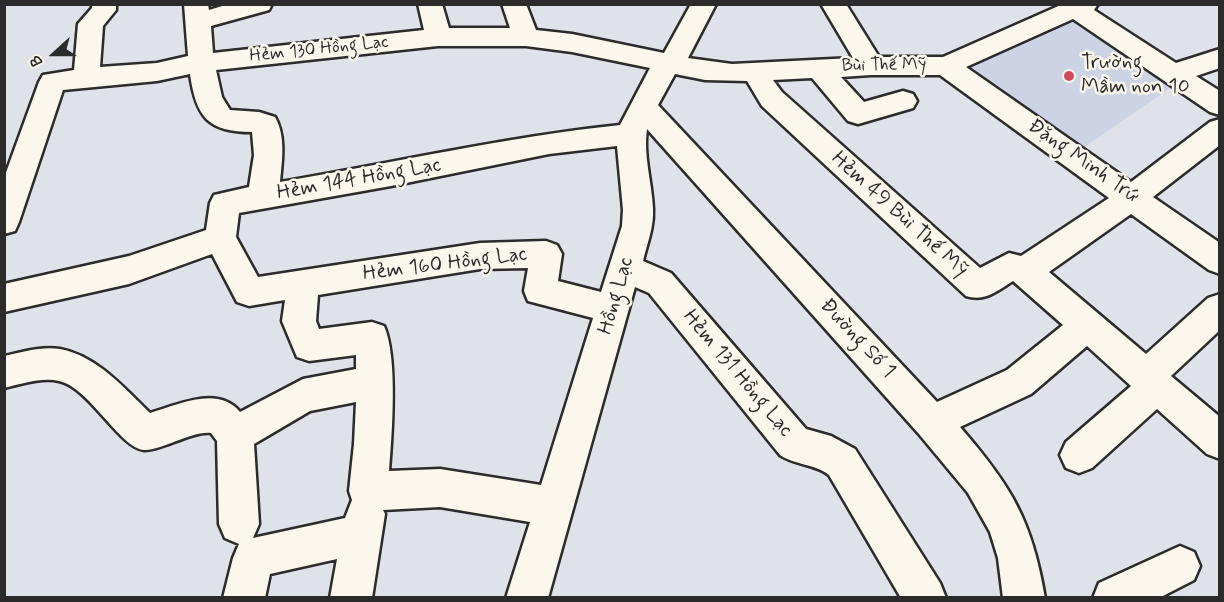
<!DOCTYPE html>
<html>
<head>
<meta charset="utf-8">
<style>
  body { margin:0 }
  #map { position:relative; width:1224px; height:602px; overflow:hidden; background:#dfe2e8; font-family:Mynerve,sans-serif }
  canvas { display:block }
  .frame { position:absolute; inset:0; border:6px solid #2b2b2b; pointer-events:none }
  .north { position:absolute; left:24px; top:24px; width:60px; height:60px; -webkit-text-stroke:4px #fbf7ec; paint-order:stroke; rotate:249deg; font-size:16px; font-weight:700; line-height:24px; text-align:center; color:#2b2b2b }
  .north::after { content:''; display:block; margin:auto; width:21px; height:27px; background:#2b2b2b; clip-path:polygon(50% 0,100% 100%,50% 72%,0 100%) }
</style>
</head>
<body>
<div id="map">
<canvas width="1224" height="602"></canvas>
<div class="frame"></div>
<div class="north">B</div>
</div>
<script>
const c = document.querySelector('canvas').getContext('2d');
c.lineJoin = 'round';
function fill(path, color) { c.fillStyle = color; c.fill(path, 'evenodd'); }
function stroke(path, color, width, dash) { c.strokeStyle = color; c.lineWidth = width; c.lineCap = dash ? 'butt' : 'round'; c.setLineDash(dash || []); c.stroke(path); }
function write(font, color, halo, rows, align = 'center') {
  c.font = font + ' Mynerve,sans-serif'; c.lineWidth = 5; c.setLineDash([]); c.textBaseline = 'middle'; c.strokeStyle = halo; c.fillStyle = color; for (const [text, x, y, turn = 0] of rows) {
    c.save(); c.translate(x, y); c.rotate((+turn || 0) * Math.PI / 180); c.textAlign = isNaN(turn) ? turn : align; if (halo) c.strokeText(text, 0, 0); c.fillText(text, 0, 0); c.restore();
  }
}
fill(new Path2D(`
  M1077,18l99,66 -96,66 -117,-81z`), '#ccd3e5');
const minor = new Path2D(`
  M92,4h24v6l-13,16 -3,41 57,-4 31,-7 -4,-52h24l1,6 20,-6h43l-3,6 -58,16 2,27 211,-23 -6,-26h24l7,24h61l-8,-24h24l10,26 36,4 92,19 27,-49h25l-28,54 44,6 121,-6 -32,-54h25l33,53h64l120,-53h35l-4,6 82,53 44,-14v19l-24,8 24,15v24l-10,-3 -137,-93 -107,48 165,115 79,-60 10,-3v26l-67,52 67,46v31l-11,-4 -78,-56 -82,58 97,82 62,-56 12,-4v36l-49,46 49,41v42l-13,-5 -50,-45 -65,59 -13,5 -13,-5 -6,-13 6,-13 65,-56 -44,-40 -56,48 -71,33c51,59 72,93 85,171h-42l-5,-40 -8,-26 -22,-39 -49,-59 -272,-305c-4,27 5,53 6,80 1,18 -6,35 -10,52l28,12 135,156 25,7 24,13 85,134 6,15h-45l-72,-123c-13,-11 -35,-10 -49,-20l-131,-162 -14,-6 -87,311h-42l24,-76 -90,-15 -57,3 2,4 -13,84h-42l7,-39 -67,15 -5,24h-42l10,-40 6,-14 -14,-6 -6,-14 -2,-83 -6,-8c-20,-2 -50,18 -67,17 -24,-2 -55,-63 -85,-69 -17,-4 -38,3 -55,7v-32c18,-4 38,-10 56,-7 37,7 64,39 90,64 28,-8 68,-28 90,-1l63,-33 53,-10v-14l-47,6 -12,-4 -15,-36 3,-21 -36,6 -12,-4 -25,-48 -83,30 -125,28v-28l125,-28 77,-26 4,-27 4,-8 35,-8 5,-32 -2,-23c-44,0 -56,-15 -62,-58l-33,7 -94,9 -44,132 -4,9 -11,3v-56l35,-96 4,-7 31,-5 4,-46 14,-16zM438,46h88l46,6 78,16 -30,57c-114,12 -227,38 -340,57 2,-21 6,-46 -5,-65l-16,-5 -29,-2 -8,-13 -6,-27zM675,74l30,6 42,1 15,25 204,190c19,6 31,-5 47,-15l50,44 -56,45 -70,32 -279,-297zM871,75h69l169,123 -88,58 -12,-3 -29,15 -198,-176 -9,-12 39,-2 36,43 10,3 55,-16 4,-7 -4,-7 -10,-3 -39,11 -23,-25zM617,146l6,64 -1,16 -21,66 -43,-11 4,-27 -5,-9 -11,-4 -66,2 -222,34 -22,-40 3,-24 152,-27 158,-32zM528,268l-4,23 4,10 65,17 -52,167 -101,-16 -51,2c3,-36 9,-114 -5,-145l-12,-4 -53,7 -3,-8 2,-26 162,-26zM356,402l-2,42 -5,47 3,9 -7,18 -92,20 6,-14 -5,-80 56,-33z
  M1180,546l14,6 6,14 -6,14 -35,18h-66l6,-15z`);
stroke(minor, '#2b2b2b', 5);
fill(minor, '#fbf7ec');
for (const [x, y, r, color] of [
  [1069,76,6,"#d1495b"]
]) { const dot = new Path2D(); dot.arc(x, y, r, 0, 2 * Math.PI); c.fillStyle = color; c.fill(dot); stroke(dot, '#fbf7ec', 2); }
write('18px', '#2b2b2b', '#fbf7ec', [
  ["Hẻm 130 Hồng Lạc",319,50,-6],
  ["Bùi Thế Mỹ",884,66,-1]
]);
write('21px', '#2b2b2b', '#fbf7ec', [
  ["Trường",1081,64],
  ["Mầm non 10",1081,88]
], 'left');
write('21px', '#2b2b2b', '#fbf7ec', [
  ["Đặng Minh Trứ",1083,162,35],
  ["Hẻm 144 Hồng Lạc",359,180,-10],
  ["Hẻm 49 Bùi Thế Mỹ",899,215,42],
  ["Hẻm 160 Hồng Lạc",445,265,-7],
  ["Hồng Lạc",617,296,-74],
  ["Đường Số 1",857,339,47],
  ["Hẻm 131 Hồng Lạc",737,374,50]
]);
</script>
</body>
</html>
